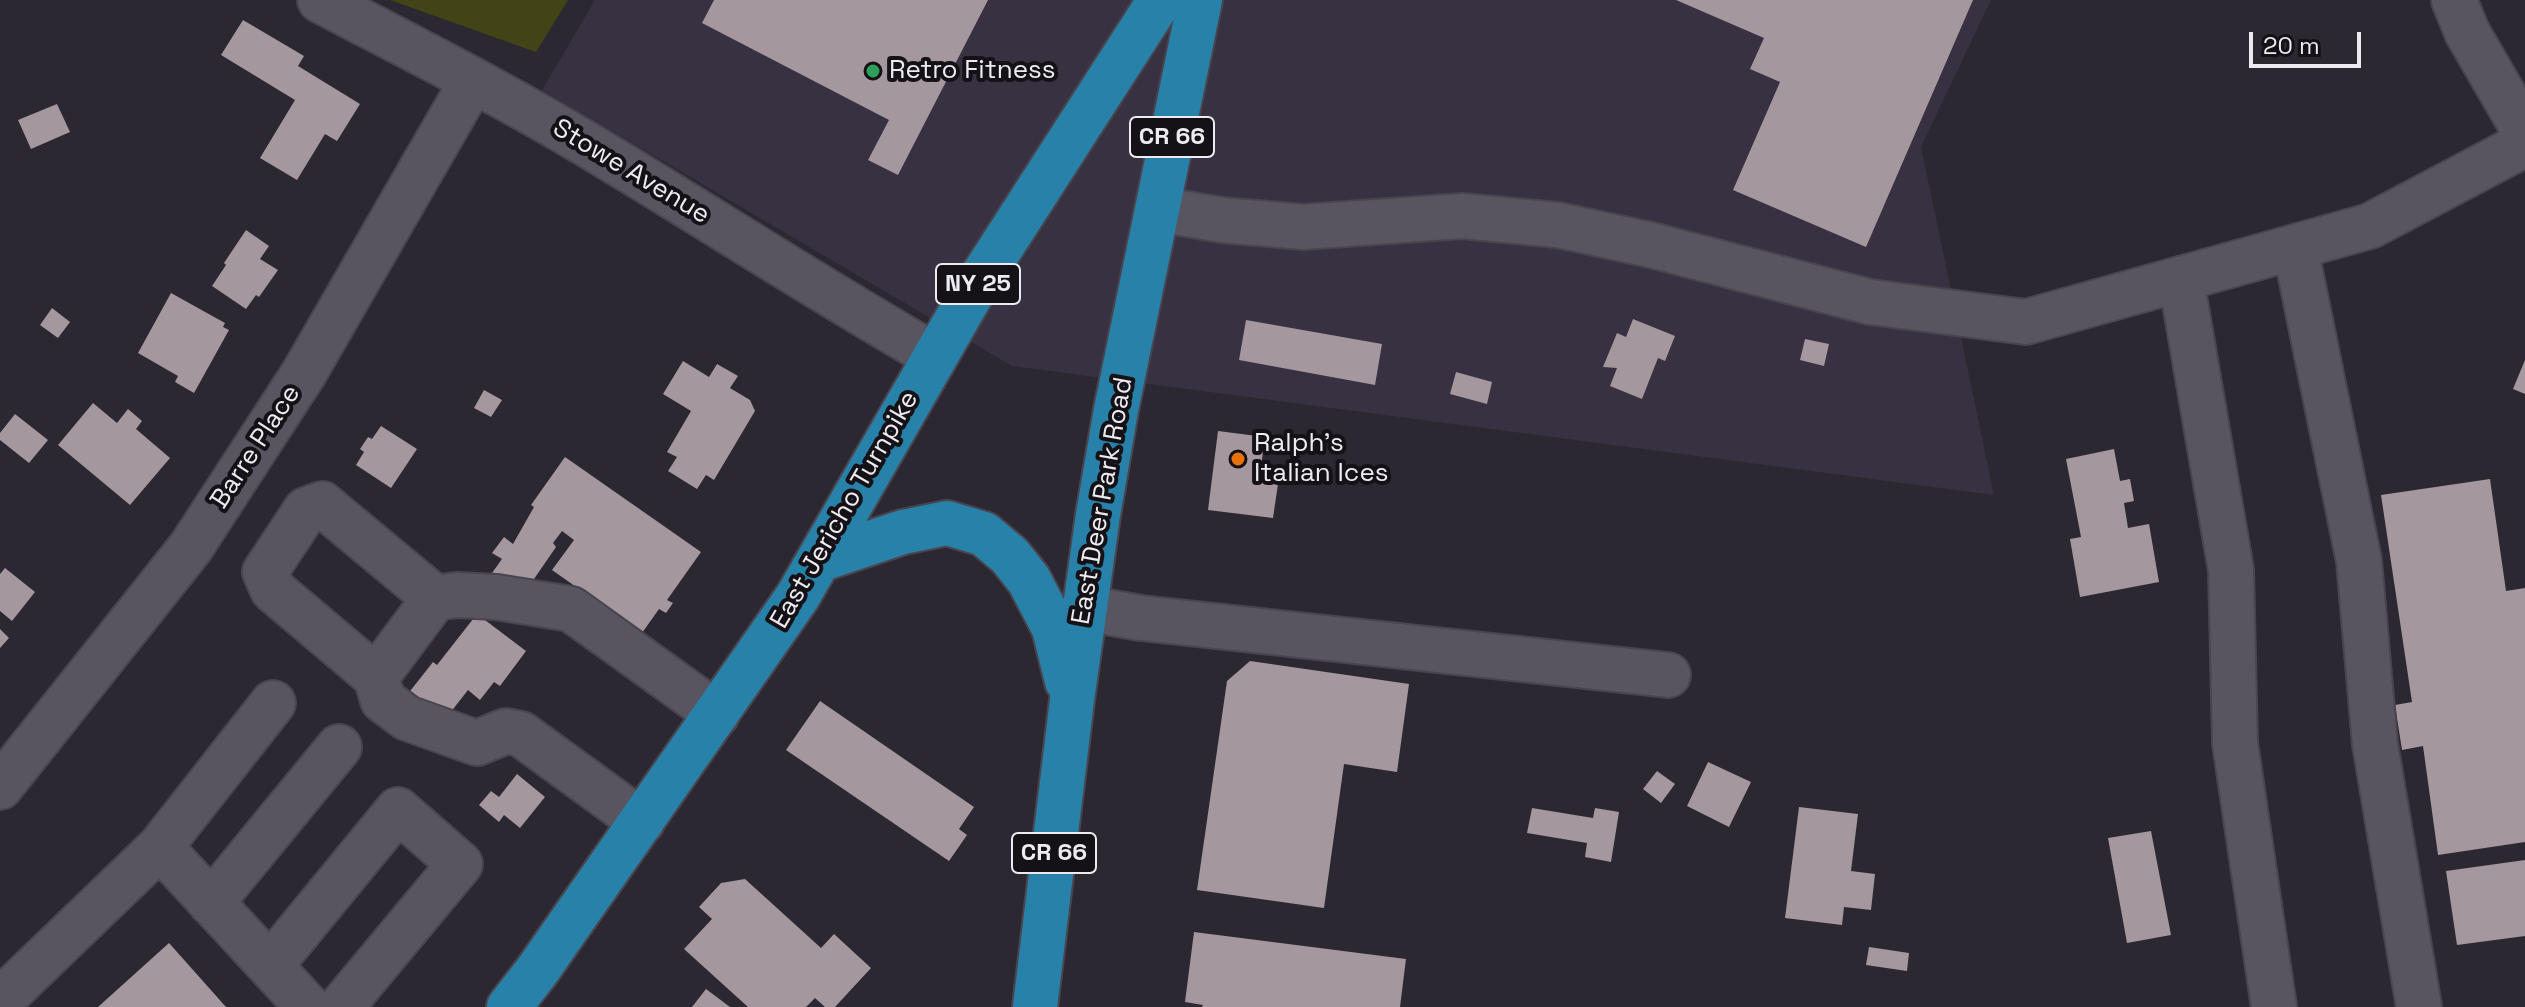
<!DOCTYPE html>
<html>
<head>
<meta charset="utf-8">
<style>
  body { margin:0 }
  #map { position:relative; width:2525px; height:1007px; overflow:hidden; background:#2c2832; font-family:"Space Grotesk",sans-serif }
  canvas { display:block }
  .scale { position:absolute; left:2249px; top:32px; width:112px; height:36px; box-sizing:border-box; border:4px solid #edebf2; border-top:0; padding-left:10px; font-size:24px; line-height:28px; white-space:nowrap; color:#edebf2; -webkit-text-stroke:6px #141216; paint-order:stroke }
</style>
</head>
<body>
<div id="map">
<canvas width="2525" height="1007"></canvas>
<div class="scale">20 m</div>
</div>
<script>
const c = document.querySelector('canvas').getContext('2d');
c.lineJoin = 'round';
function fill(path, color) { c.fillStyle = color; c.fill(path, 'evenodd'); }
function stroke(path, color, width, dash) { c.strokeStyle = color; c.lineWidth = width; c.lineCap = dash ? 'butt' : 'round'; c.setLineDash(dash || []); c.stroke(path); }
function write(font, color, halo, rows, align = 'center') {
  c.font = font + ' "Space Grotesk",sans-serif'; c.lineWidth = 8; c.setLineDash([]); c.textBaseline = 'middle'; c.strokeStyle = halo; c.fillStyle = color; for (const [text, x, y, turn = 0] of rows) {
    c.save(); c.translate(x, y); c.rotate((+turn || 0) * Math.PI / 180); c.textAlign = isNaN(turn) ? turn : align; if (halo) c.strokeText(text, 0, 0); c.fillText(text, 0, 0); c.restore();
  }
}
fill(new Path2D(`
  M595,0h1396l-70,147 73,348 -982,-129 -470,-276z`), '#373141');
fill(new Path2D(`
  M390,0h178l-32,52z`), '#434415');
fill(new Path2D(`
  M714,0h274l-90,175 -30,-15 21,-40 -187,-97z
  M1676,0h297l-107,247 -133,-57 47,-108 -30,-13 14,-31z
  M243,20l61,36 -6,10 62,38 -23,37 -12,-7 -28,46 -37,-22 35,-58 -74,-45z
  M57,104l13,28 -39,17 -13,-29z
  M246,230l23,16 -9,13 18,11 -19,27 -3,-2 -10,14 -34,-23 14,-21 -2,-2z
  M171,293l54,30 -2,4 6,3 -35,63 -19,-11 3,-6 -40,-23z
  M52,308l18,14 -12,16 -18,-13z
  M1633,319l42,17 -10,25 -7,-3 -16,41 -32,-13 7,-18 -14,-1 14,-34 9,4z
  M1246,320l136,24 -7,41 -136,-25z
  M1805,339l24,5 -5,22 -24,-6z
  M2525,360v34l-12,-5z
  M683,361l26,16 8,-13 21,12 -8,12 20,12 5,11 -41,69 -8,-5 -9,14 -29,-18 9,-14 -10,-5 24,-41 -28,-17z
  M1456,372l36,10 -5,22 -37,-10z
  M484,390l18,10 -11,17 -17,-9z
  M93,403l24,20 11,-14 14,12 -6,8 34,29 -40,47 -72,-60z
  M15,414l33,26 -19,23 -29,-23v-7z
  M381,426l36,23 -26,39 -35,-23 8,-13 -4,-3 8,-12 4,2z
  M1218,431l47,6 -6,44 19,3 -5,34 -65,-8z
  M2114,449l6,32 10,-2 4,22 -10,2 4,25 21,-4 10,58 -79,15 -10,-58 11,-2 -15,-78z
  M565,457l136,95 -34,48 6,3 -7,10 -7,-4 -17,24 -90,-63 22,-30 -12,-9 -9,12 3,4 -33,48 -31,-22 10,-14 -10,-6 12,-16 9,7 21,-37 -3,-2z
  M2490,479l16,112 19,-3v254l-87,13 -15,-109 -21,4 -7,-45 17,-3 -31,-207z
  M5,568l30,24 -23,29 -12,-10v-37z
  M477,614l49,37 -26,35 -6,-4 -14,18 -12,-10 -25,32 -36,-27 26,-33 4,3z
  M0,629l9,9 -9,10z
  M1250,661l159,23 -12,88 -53,-8 -20,144 -127,-18 30,-209z
  M820,701l154,106 -15,22 8,6 -18,26 -163,-111z
  M1708,762l43,20 -22,45 -42,-21z
  M1657,771l18,13 -14,19 -18,-14z
  M517,774l28,23 -25,31 -16,-13 -5,7 -20,-17 12,-14 8,6z
  M1799,807l59,7 -7,57 24,3 -4,36 -27,-3 -2,18 -57,-7z
  M1532,808l61,10 2,-10 24,4 -8,50 -26,-5 2,-14 -60,-10z
  M2151,831l20,104 -44,8 -19,-105z
  M2525,860v76l-68,9 -11,-74z
  M745,879l76,69 13,-14 37,34 -36,39h-10l-10,-9 -9,9h-58l-64,-58 28,-30 -13,-12 22,-24z
  M1194,932l212,27 -6,48h-198l1,-2 -18,-3z
  M169,943l57,64h-128z
  M1869,947l40,6 -2,18 -41,-6z
  M706,989l24,18h-38z`), '#a4979e');
const minor = new Path2D(`
  M320,0c95,50 191,98 283,154 111,67 220,138 332,202
  M2454,0l13,32 58,100
  M1157,209l65,11 81,7 159,-11 96,9 93,20 219,57 156,20 344,-96 155,-82
  M2295,247l64,314 16,183 44,263
  M2181,279l50,291 4,173 39,264
  M1084,608l57,10 527,57
  M376,677l-103,-87 -8,-18 41,-62 16,-6 113,94
  M0,787l191,-240 113,-174 169,-293
  M642,822l-121,-88 -15,-3 -29,12 -70,-25 -24,-18 -7,-23 59,-79 22,-3 39,2 75,12 146,105
  M160,847l148,160
  M211,903l128,-156
  M270,966l128,-156 62,54 -119,143
  M0,1001l160,-154 113,-144`);
const major = new Path2D(`
  M819,560l84,-28 44,-9 37,11 26,22 19,24 25,48 13,53
  M509,1007l28,-36 261,-375 175,-305 187,-291
  M1035,1007l37,-307 26,-185 18,-105 84,-410`);
stroke(minor, '#48454e', 48);
stroke(major, '#48454e', 48);
stroke(minor, '#595560', 44);
stroke(major, '#2881a8', 44);
for (const [x, y, r, color] of [
  [873,71,8,"#2e9e5b"],
  [1238,459,8,"#e8710a"]
]) { const dot = new Path2D(); dot.arc(x, y, r, 0, 2 * Math.PI); c.fillStyle = color; c.fill(dot); stroke(dot, '#141216', 3); }
for (const [x, y, w] of [
  [1172,137,84],
  [978,284,84],
  [1054,853,84]
]) { const box = new Path2D(); box.roundRect(x - w / 2, y - 20, w, 40, 6); c.fillStyle = '#141216'; c.fill(box); stroke(box, '#edebf2', 2); }
write('bold 24px', '#edebf2', null, [
  ["CR 66",1172,137],
  ["NY 25",978,284],
  ["CR 66",1054,853]
]);
write('26px', '#edebf2', '#141216', [
  ["Retro Fitness",889,71],
  ["Ralph's",1254,444],
  ["Italian Ices",1254,474]
], 'left');
write('26px', '#edebf2', '#141216', [
  ["Stowe Avenue",631,172,31],
  ["Barre Place",256,447,-57],
  ["East Deer Park Road",1103,501,-80],
  ["East Jericho Turnpike",845,510,-60]
]);
</script>
</body>
</html>
